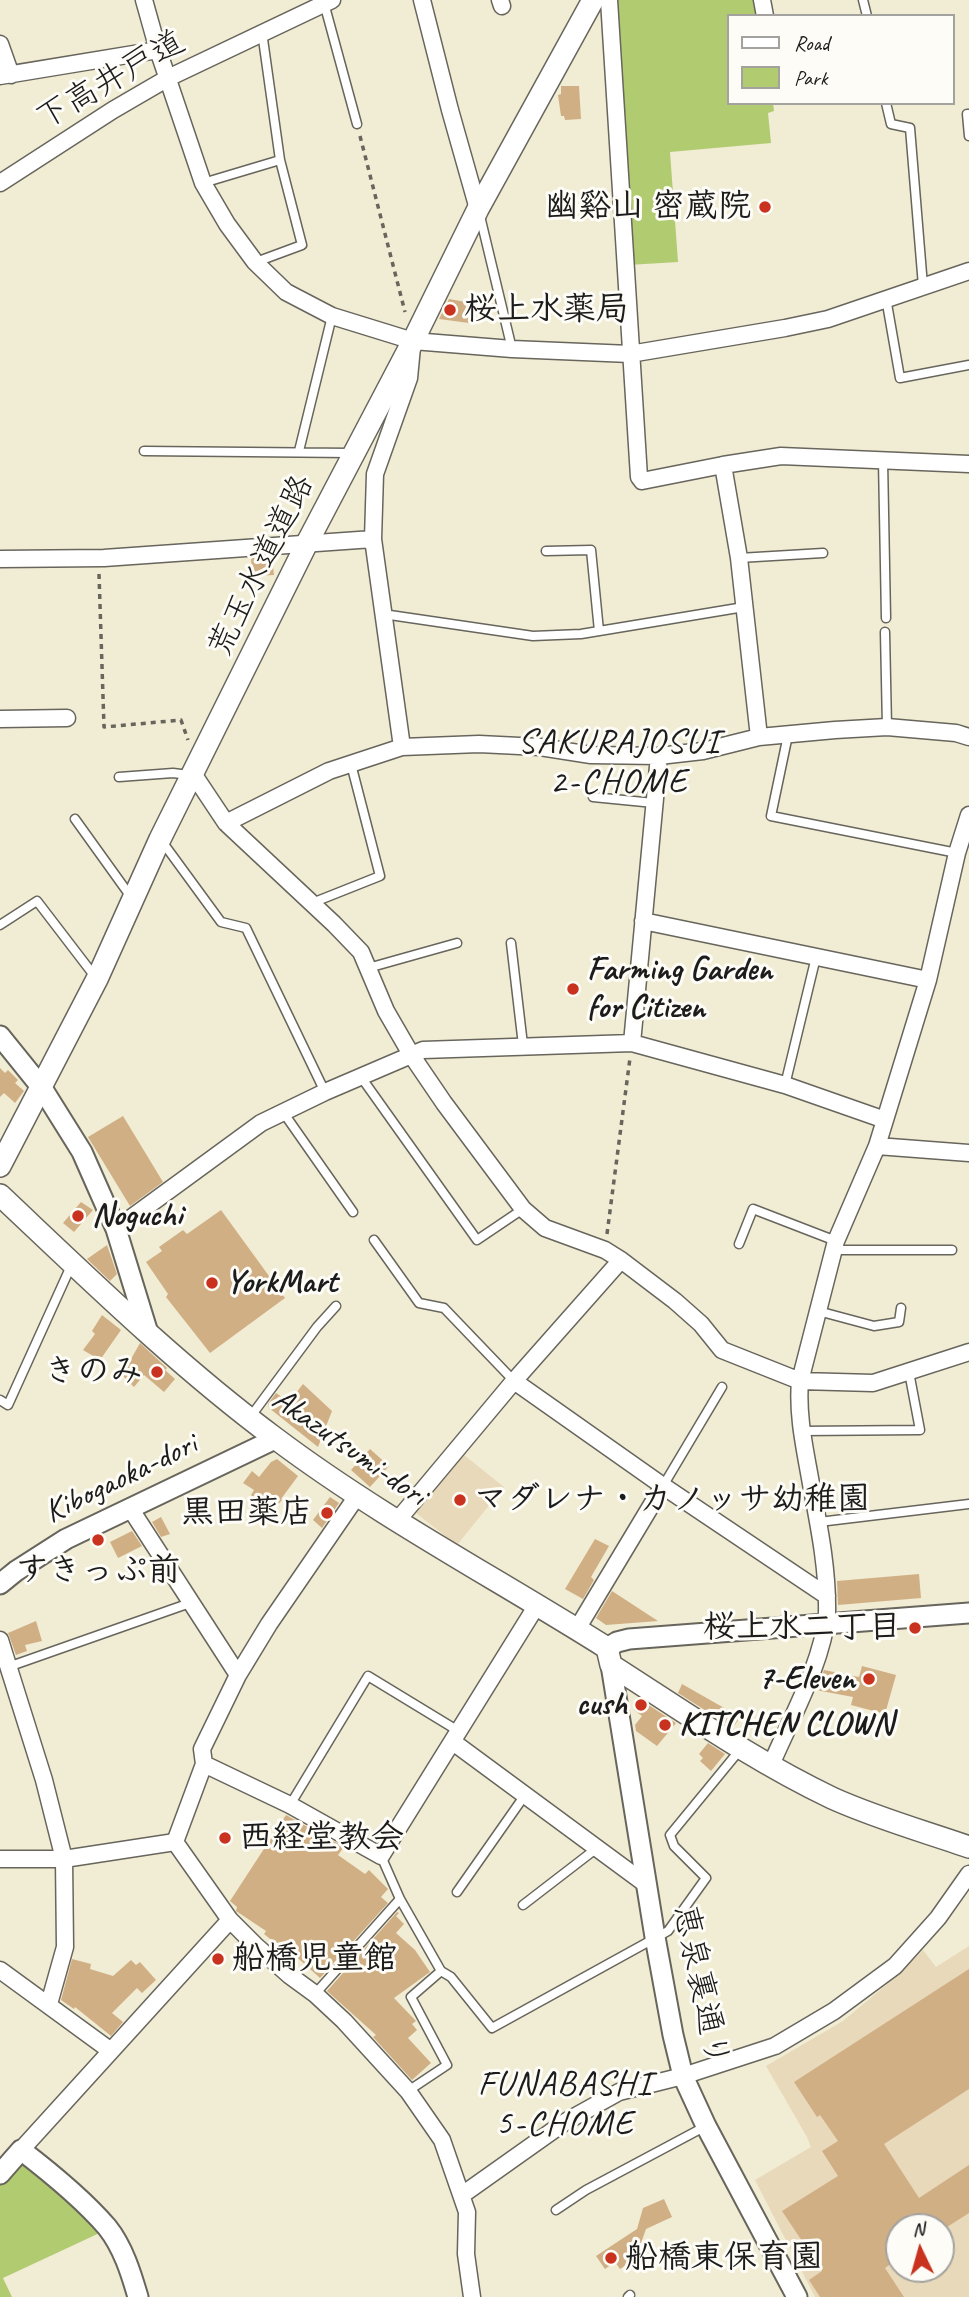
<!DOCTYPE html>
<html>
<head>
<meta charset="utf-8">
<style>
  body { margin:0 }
  #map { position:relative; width:969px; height:2297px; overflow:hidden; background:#f1ecd4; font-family:Caveat,sans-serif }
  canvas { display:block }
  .legend { position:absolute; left:727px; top:14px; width:228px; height:91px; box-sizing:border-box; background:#fdfcf7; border:2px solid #a3a29f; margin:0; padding:9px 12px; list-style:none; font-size:21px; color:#1c1c1c }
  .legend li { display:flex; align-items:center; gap:14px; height:35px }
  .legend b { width:35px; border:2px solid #a3a29f }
  .north { position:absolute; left:885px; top:2213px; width:70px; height:70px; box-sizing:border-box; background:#fdfcf7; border:2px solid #a3a29f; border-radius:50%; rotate:355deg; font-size:19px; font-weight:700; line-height:28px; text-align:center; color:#1c1c1c }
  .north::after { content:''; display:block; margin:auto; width:24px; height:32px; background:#c8321e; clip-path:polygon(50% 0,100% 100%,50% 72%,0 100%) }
</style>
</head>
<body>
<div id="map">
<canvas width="969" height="2297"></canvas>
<ul class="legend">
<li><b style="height:9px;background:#fff"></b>Road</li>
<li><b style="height:19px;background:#b1cb71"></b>Park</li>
</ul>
<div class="north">N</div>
</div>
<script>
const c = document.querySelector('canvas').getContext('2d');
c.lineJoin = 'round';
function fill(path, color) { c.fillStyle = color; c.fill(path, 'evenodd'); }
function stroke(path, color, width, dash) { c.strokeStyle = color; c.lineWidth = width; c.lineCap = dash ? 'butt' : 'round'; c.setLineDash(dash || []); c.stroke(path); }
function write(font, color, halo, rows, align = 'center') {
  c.font = font + ' Caveat,"Klee One",sans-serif'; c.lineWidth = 6; c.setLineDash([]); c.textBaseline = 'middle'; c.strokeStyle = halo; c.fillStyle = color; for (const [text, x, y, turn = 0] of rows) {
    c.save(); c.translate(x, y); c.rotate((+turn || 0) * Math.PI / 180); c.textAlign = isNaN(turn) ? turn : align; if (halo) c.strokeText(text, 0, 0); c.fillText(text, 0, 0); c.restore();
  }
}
fill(new Path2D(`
  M464,1455l40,32 -47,58 -41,-32z
  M969,1946v351h-154l-60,-117 56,-33 -4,-10 -41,-71 77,-45 54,-45 26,-26 13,17zM899,2227h42v42h-42z`), '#e8d9ba');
fill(new Path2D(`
  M612,0h146l2,16h-31v87h44l1,8 -6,2 3,30 -101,9 8,110 -50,3z
  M21,2153l85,77 -103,48 9,19h-12v-120z`), '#b1cb71');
fill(new Path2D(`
  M561,86h18l2,33 -16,1 -1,-4h-3l-3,-21 3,-1z
  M449,299l23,4 -3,20 -30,-4z
  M272,557l2,18 -22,1 -1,-18z
  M0,1068l5,5 3,-3 10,10 -3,3 9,8 -9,12 -11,-10 -4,4z
  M123,1116l40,66 -33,24 -42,-69z
  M81,1202l12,8 -19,22 -11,-9z
  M221,1210l64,88 -75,55 -44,-56 2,-3 -22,-32 16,-11 -3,-4 24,-17 4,4z
  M107,1245l10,29 -7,7 -23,-22z
  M102,1315l19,15 -21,30 -17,-10 12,-16 -3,-3z
  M140,1343l27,25 -2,2 10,9 -11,13 -20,-17 -10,12 -12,-12z
  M303,1384l29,27 -14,36 -49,-39 -1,-4 8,-11 13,9z
  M370,1449l19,17 -19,21 -19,-17z
  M277,1459l21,17 -17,23 1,1 -11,12 -20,-17 3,-5 -11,-7 9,-12 7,6 12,-15z
  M330,1497l9,6 -17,25 -9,-8z
  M161,1517l9,17 -9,3 -9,-15z
  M132,1531l10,15 -24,12 -8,-16z
  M595,1539l14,7 -18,31 3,3 -11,19 -18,-10z
  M919,1574l2,24 -83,7 -1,-24z
  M612,1591l46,30 -52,4 -10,-7z
  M36,1621l6,20 -17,4 2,6 -11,4 -8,-22z
  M862,1666l34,9 -11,39 -34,-9 2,-8 -37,-7 8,-20 35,7z
  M682,1684l58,33 -7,11 -55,-35z
  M641,1700l35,23 -19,23 -21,-15 -1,-6 7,-9 -8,-6z
  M708,1743l17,11 -14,17 -11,-10 3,-3 -4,-4z
  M286,1815l58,32 -6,8 27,19 4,-4 19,19 -7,8 7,6 -68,75 -39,-35 -2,3 -15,-12 2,-3 -30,-20 1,-4 -7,-6z
  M397,1912l2,1 -3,3 8,8 -8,9 19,17 15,22 -36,26 22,23 -4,3 5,6 -9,8 23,25 -19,17 -39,-43 3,-2 -49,-44z
  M72,1959l19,5 -1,5 23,7 18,-16 5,5 4,-3 16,18 -14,13 -5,-5 -25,25 11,9 -12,14 -36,-29 -1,2 -13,-9z
  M969,1969v120l-85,55 35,54 50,-33v48l-22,14h-48v31l-14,10 19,29h-84l-11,-17 13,-9 -40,-60 56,-35 -16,-25 16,-10 -18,-26 -3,2 -23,-35z
  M664,2199l8,18 -26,12 -6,17 5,7 -25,16 -5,-7 -10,7 -9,-13 41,-27 6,-21z`), '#d1af85');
const service = new Path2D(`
  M863,0l4,16
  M324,3l33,121
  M886,103l5,21 19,4 13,158
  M969,114h-2l2,22
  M203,183l77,-23
  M480,216l32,133
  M256,262l46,-17 -22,-85 -18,-128
  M886,298l14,80 69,-13
  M144,451l207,2
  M299,451l33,-135
  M883,460l3,158
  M546,551l45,-1 8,81
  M739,558l84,-5
  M383,614l150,22 48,-2 163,-27
  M885,632l2,95
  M788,735l-17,81 186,37
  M119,777l54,-4 16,2
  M593,797l61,6
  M75,819l56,78
  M161,840l60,82 25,6 79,164
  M312,903l68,-27 -29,-112
  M0,925l37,-24 59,77
  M511,943l12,102
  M368,968l89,-25
  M361,1077l116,163 46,-31
  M785,1085l31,-128
  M283,1112l70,100
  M374,1240l45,63 25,5 70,73
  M739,1244l14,-35 83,32
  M834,1250h118
  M818,1311l56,15 25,-4 2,-14
  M0,1400l8,5 63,-139
  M251,1416l66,-89 19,-21
  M801,1431l119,-1 -11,-58
  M663,1486l59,-99
  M819,1522l150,-18
  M8,1667l182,-64
  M290,1805l78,-129 92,56
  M381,1856l19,43 41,72 10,6 41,51 176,-97 38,-53 -32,-32 -4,-11 69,-84
  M457,1892l68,-97
  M523,1905l74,-57
  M315,1994l85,-95
  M408,2091l39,-26 -36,-68 30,-26
  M556,2210l30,-20 120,-64
  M628,2297l2,-2`);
const minor = new Path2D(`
  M144,0l14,50 45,133 24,41 28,38 31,30 46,24 81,25 99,8 118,5 155,-26 43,-9 141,-48
  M422,0l28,110 28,99
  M500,0l2,6
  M609,0l30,477 3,4 81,-16 58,-9 188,8
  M762,0l3,16
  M0,44l11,31
  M0,76l158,-26
  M0,183l113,-73 55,-32 164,-78
  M723,465l16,93 20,179
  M0,559l104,-1 269,-19
  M0,719l67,-1
  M402,747l-29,-208 2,-65 34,-96 3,-31
  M194,775l32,48 108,101 27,28 25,59 26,45 32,47 79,106 22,19 60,22 16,10 54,41 26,23 21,26 78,31 73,2 96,-31
  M226,823l103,-52 73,-24 77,-3 61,3 51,8 68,1 44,-5 56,-14 76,-7 52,-3 69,6 13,4
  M643,921l285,59
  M632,1043l27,-287
  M877,1146l92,7
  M116,1229l145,-106 64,-31 98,-42 209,-7 153,42 100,35
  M514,1381l149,105 164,110
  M130,1508l108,167
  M397,1521l117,-140 107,-121
  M577,1629l86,-143
  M0,1640l44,140 20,79 1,88 -16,57
  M453,1742l194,143
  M204,1764l86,41 91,51 156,-251
  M771,1765c19,-45 52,-103 56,-151 1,-44 -8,-88 -16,-130 -6,-35 -14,-68 -11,-103l36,-140 41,-95 51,-166 29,-127 12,-38
  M175,1842l55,78 25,25 34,30 26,19 29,27 64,70 34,49 25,72 -1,42 6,43
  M175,1842l29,-78 -2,-15 36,-74 31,-51 88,-128
  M0,1859h64l111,-17
  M0,1970l111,81
  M21,2150l209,-230
  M462,2195l103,-73 54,-30 64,-16 92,-30 59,-35 61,-45 43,-48 31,-44`);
const tertiary = new Path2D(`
  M0,1036l42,52 40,64 34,77 32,104
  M0,1584l16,-13 50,-32 209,-100
  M607,1648l10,-6 12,-3 340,-26
  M611,1665l44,272 18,98 10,41 23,50 91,171
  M0,2174l21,-24c30,23 61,48 86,77 16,20 24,46 31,70`);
const secondary = new Path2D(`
  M0,1166l97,-187 63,-140 147,-296 106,-202 65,-132 115,-209
  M0,1195c88,83 177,170 275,243 105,79 221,140 332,210l4,17c72,46 143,96 221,133 44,20 91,33 137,49`);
stroke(service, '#67655c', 11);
stroke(minor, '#67655c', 19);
stroke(tertiary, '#67655c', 23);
stroke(secondary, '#67655c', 24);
stroke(new Path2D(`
  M360,136l45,176
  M99,574l5,153 77,-7 7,20
  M607,1234l23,-176`), '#67655c', 3.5, [5, 5]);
stroke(service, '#fff', 8);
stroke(minor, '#fff', 16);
stroke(tertiary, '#fff', 19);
stroke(secondary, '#fff', 21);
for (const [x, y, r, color] of [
  [765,207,7,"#c8321e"],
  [450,310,7,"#c8321e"],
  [573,989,7,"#c8321e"],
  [78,1216,7,"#c8321e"],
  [212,1283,7,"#c8321e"],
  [157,1372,7,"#c8321e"],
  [460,1500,7,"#c8321e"],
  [327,1513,7,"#c8321e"],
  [98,1540,7,"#c8321e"],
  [915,1628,7,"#c8321e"],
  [869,1679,7,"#c8321e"],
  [641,1705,7,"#c8321e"],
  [665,1725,7,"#c8321e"],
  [225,1838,7,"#c8321e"],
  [218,1959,7,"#c8321e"],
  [611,2258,7,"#c8321e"]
]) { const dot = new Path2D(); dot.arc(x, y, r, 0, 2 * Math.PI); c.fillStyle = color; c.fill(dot); stroke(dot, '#fdfcf7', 2.5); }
write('33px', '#1c1c1c', '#fdfcf7', [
  ["下高井戸道",111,81,-30],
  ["荒玉水道道路",262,566,-64],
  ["Akazutsumi-dori",349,1448,35],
  ["Kibogaoka-dori",121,1479,-26],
  ["恵泉裏通り",700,1986,78]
]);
write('bold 33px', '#1c1c1c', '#fdfcf7', [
  ["幽谿山 密蔵院",751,207,"right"],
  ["桜上水薬局",464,310],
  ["Farming Garden",587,970],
  ["for Citizen",587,1008],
  ["Noguchi",92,1216],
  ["YorkMart",226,1283],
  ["きのみ",143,1372,"right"],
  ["マダレナ・カノッサ幼稚園",474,1500],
  ["黒田薬店",313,1513,"right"],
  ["すきっぷ前",98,1571,"center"],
  ["桜上水二丁目",901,1628,"right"],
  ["7-Eleven",855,1679,"right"],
  ["cush",627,1705,"right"],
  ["KITCHEN CLOWN",679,1725],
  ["西経堂教会",239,1838],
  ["船橋児童館",232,1959],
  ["船橋東保育園",625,2258]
], 'left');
c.letterSpacing = '2px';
write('35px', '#1c1c1c', '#fdfcf7', [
  ["SAKURAJOSUI",619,743],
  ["2-CHOME",619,783],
  ["FUNABASHI",565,2085],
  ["5-CHOME",565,2125]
]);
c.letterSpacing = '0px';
</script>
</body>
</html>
